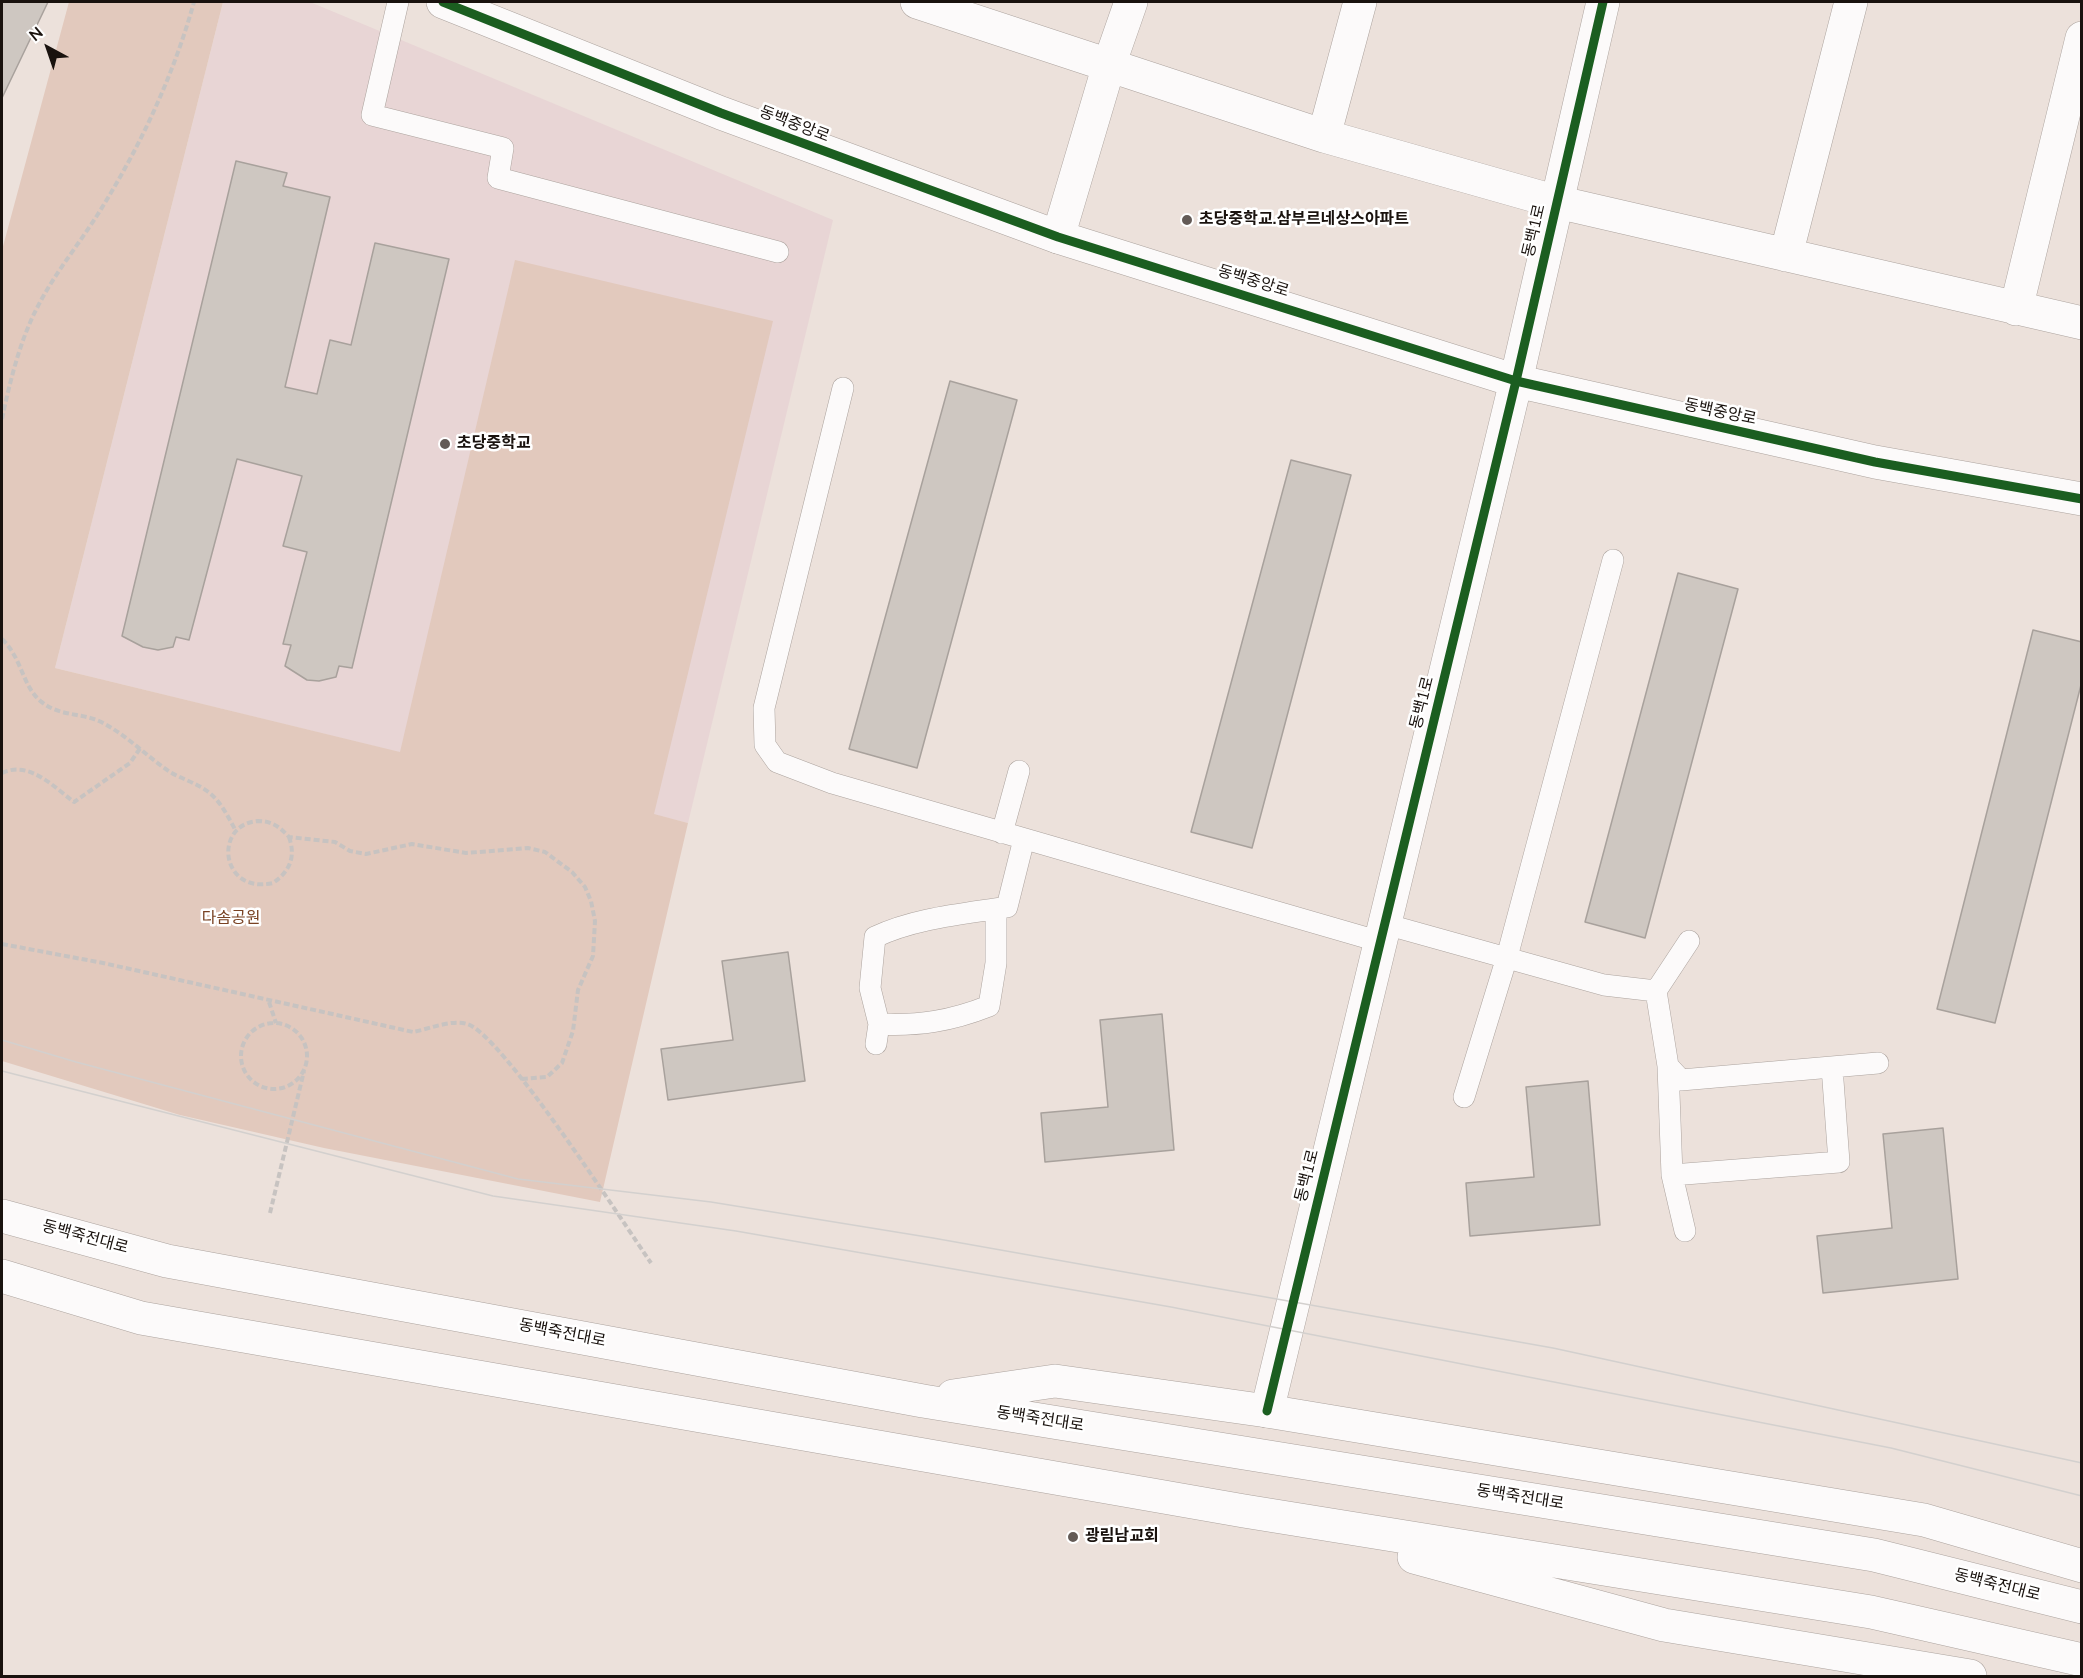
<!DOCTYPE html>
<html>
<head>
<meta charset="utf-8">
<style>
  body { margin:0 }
  #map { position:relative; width:2083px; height:1678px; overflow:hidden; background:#ece1db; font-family:"Nunito Sans",sans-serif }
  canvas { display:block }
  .frame { position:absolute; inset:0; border:3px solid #19120e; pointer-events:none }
  .north { position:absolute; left:18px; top:18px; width:60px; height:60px; -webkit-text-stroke:4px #fff; paint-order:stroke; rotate:320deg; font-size:16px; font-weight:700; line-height:24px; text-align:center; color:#19120e }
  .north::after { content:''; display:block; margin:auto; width:21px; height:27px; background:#19120e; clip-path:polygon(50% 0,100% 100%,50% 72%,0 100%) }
</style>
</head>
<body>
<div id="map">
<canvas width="2083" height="1678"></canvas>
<div class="frame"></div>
<div class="north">N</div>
</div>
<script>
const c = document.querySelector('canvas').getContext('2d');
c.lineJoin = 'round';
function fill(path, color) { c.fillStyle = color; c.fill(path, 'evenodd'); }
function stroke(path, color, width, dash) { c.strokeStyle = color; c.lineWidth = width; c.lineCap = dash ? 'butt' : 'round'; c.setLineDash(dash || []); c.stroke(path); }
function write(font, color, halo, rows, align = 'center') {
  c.font = font + ' "Nunito Sans","Noto Sans KR",sans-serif'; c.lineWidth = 5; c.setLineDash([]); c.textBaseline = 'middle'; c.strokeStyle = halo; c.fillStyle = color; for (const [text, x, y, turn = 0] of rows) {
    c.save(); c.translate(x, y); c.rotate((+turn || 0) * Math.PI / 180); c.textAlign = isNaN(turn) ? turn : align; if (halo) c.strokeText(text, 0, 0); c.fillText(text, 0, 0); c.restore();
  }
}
fill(new Path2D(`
  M223,2h87l523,218 -145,603 -633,-155z`), '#e8d5d5');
fill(new Path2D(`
  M69,2h154l-168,666 345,84 115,-492 258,61 -119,493 34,9 -88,379 -276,-54 -144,-33 -178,-54v-811z`), '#e2c9bd');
const building = new Path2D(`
  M2,2h46l-46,96z
  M236,161l51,12 -4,13 47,11 -45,190 32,7 13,-54 21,5 24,-102 74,16 -97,409 -13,-2 -3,11 -17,4 -12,-1 -22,-14 6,-21 -8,-1 24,-92 -24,-6 19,-70 -65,-17 -48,181 -13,-3 -3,10 -15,3 -15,-3 -21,-11z
  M950,381l67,19 -100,368 -68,-19z
  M1291,460l60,15 -99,373 -61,-16z
  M1678,573l60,16 -93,349 -60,-16z
  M2033,630l49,12v39l-87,342 -58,-14z
  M788,952l17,129 -137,19 -7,-51 72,-9 -11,-79z
  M1162,1014l12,136 -129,12 -4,-49 67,-6 -8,-87z
  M1588,1081l12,144 -130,11 -4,-53 68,-6 -8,-90z
  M1943,1128l15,151 -135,14 -6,-57 75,-8 -9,-94z`);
fill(building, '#cec7c1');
stroke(building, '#a8a19c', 1.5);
const service = new Path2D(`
  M398,2l-26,113 131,33 -5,30 280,74
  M843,388l-79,320 1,37 12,17 55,21 549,159
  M1002,833l17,-62
  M996,909v54l-7,43c-38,15 -70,20 -110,18l-9,-36 5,-51c40,-19 88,-23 132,-30l17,-68
  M1385,924l219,61 52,6 12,75 13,14 197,-17
  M1656,991l33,-50
  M876,1044l3,-20
  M1668,1066l4,109 167,-13 -7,-95
  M1464,1097l43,-140 106,-397
  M1672,1175l13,56`);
const minor = new Path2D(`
  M917,2l407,134 233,66 525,121
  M1324,136l36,-134
  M1058,237l51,-172 22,-63
  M1786,255l65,-253
  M2016,309l66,-271
  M1516,381l87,-379`);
const tertiary = new Path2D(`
  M443,2l278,111 337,124 458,144 359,81 207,37
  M1267,1411l249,-1030`);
const secondary = new Path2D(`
  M2,1216l165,45 756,140 951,154 208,52
  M2,1276l139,42 1103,193 627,101 211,48
  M953,1396l102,-15 212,30 657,109 158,46
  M1414,1557l250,68 306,51`);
stroke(service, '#aca39e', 22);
stroke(minor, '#aca39e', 34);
stroke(tertiary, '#aca39e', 34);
stroke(secondary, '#aca39e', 34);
stroke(new Path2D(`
  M2,419c8,-38 18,-79 36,-113 17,-33 41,-62 60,-92 42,-67 75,-137 96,-212
  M2,639c21,20 20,49 41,64 17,13 38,10 56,18 27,13 47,35 71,51 12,7 26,11 37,19 14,10 21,26 29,40
  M2,773c27,-13 52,14 72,29l56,-39 11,-16
  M289,837c7,20 1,34 -16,46 -53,12 -60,-59 -15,-62 14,0 22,6 31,16l46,5 15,9 16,3 46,-10 54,9 62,-5 17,4 27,20 13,15 6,14 4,20 -2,35 -15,34 -5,41 -11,32 -15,14 -25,2
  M2,944l101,19 310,69c16,-3 39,-13 54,-8 34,9 157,200 184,239
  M269,1002l7,21
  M241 1056a33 33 0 1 1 66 0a33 33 0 1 1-66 0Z
  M270,1213l34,-142`), '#c7c3c1', 4, [6, 3]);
stroke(service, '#fcfafa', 21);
stroke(minor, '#fcfafa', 33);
stroke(tertiary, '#fcfafa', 33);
stroke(secondary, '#fcfafa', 33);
stroke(new Path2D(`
  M2,1040l74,22 442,117 193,23 222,36 620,110 529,115
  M2,1071l491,125 243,35 435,76 720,141 191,48`), '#d3d0ce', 1.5);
stroke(new Path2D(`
  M443,2l278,111 337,124 458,144 359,81 207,37
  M1267,1411l249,-1030 87,-379`), '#1b5e20', 9);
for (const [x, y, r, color] of [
  [1187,220,6,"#635a56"],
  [445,444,6,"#635a56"],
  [1073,1537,6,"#635a56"]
]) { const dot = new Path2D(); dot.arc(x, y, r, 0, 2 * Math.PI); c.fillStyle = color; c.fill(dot); stroke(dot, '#fff', 2); }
write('16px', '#19120e', '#fff', [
  ["동백중앙로",794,125,21],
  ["동백1로",1535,231,-77],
  ["동백중앙로",1253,282,17],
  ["동백중앙로",1720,413,12],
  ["동백1로",1423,703,-76],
  ["동백1로",1308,1176,-76],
  ["동백죽전대로",85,1238,15],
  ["동백죽전대로",562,1334,11],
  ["동백죽전대로",1040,1420,9],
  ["동백죽전대로",1520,1498,9],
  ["동백죽전대로",1997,1586,14]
]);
write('bold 16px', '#19120e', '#fff', [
  ["초당중학교.삼부르네상스아파트",1199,220],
  ["초당중학교",457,444],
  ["광림남교회",1085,1537]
], 'left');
write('16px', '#794223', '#fff', [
  ["다솜공원",231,919]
]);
</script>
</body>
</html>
